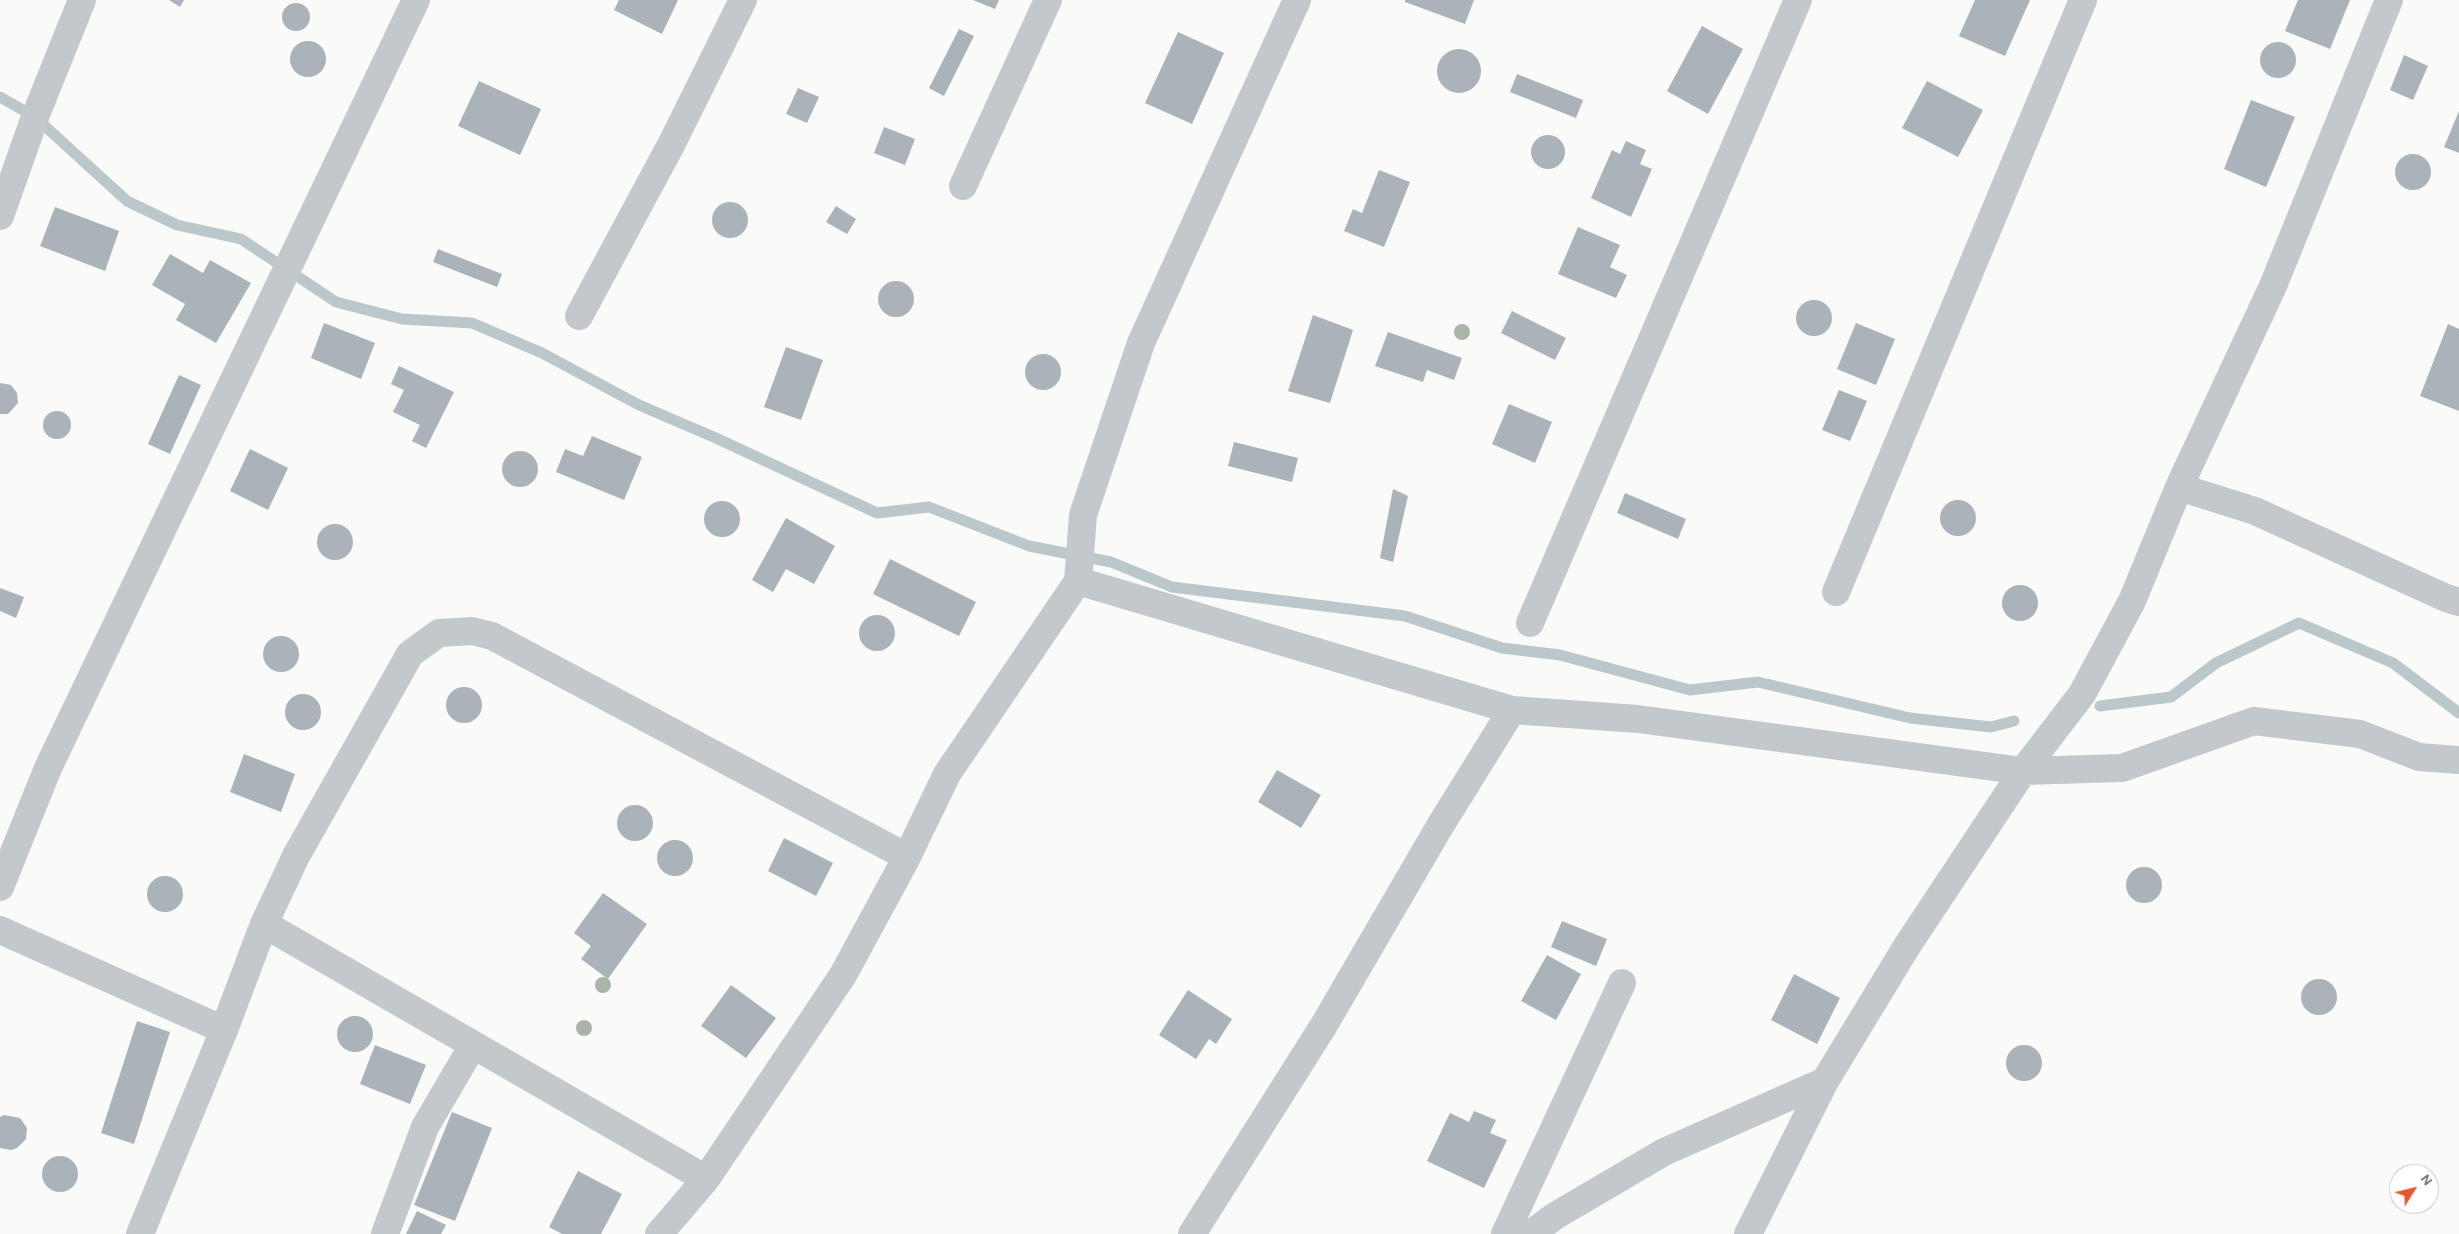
<!DOCTYPE html>
<html>
<head>
<meta charset="utf-8">
<style>
  body { margin:0 }
  #map { position:relative; width:2459px; height:1234px; overflow:hidden; background:#fafaf8; font-family:Overpass,sans-serif }
  canvas { display:block }
  .north { position:absolute; left:2389px; top:1164px; width:50px; height:50px; box-sizing:border-box; background:#fff; border:1px solid #c1c8cd; border-radius:50%; rotate:54deg; font-size:14px; font-weight:700; line-height:20px; text-align:center; color:#657683 }
  .north::after { content:''; display:block; margin:auto; width:18px; height:22px; background:#e4572e; clip-path:polygon(50% 0,100% 100%,50% 72%,0 100%) }
</style>
</head>
<body>
<div id="map">
<canvas width="2459" height="1234"></canvas>
<div class="north">N</div>
</div>
<script>
const c = document.querySelector('canvas').getContext('2d');
c.lineJoin = 'round';
function stroke(path, color, width, dash) { c.strokeStyle = color; c.lineWidth = width; c.lineCap = dash ? 'butt' : 'round'; c.setLineDash(dash || []); c.stroke(path); }
function fill(path, color) { c.fillStyle = color; c.fill(path, 'evenodd'); }
stroke(new Path2D(`
  M0,97l35,20 92,84 50,24 64,14 95,63 66,17 70,4 70,30 97,52 77,33 161,75 52,-6 100,39 82,16 61,25 233,29 97,32 58,7 130,35 68,-8 152,36 81,9 23,-6
  M2100,706l71,-9 45,-34 83,-40 94,40 66,50`), '#bbc7cb', 11);
fill(new Path2D(`
  M169,0h15l-4,7z
  M619,0h59l-16,34 -48,-24z
  M973,0h26l-4,9z
  M1405,0h69l-9,24 -60,-22z
  M1975,0h55l-25,56 -46,-20z
  M2298,0h52l-20,49 -45,-18z
  M282 17a14 14 0 1 1 28 0a14 14 0 1 1-28 0Z
  M1702,26l41,23 -35,65 -41,-23z
  M959,29l15,7 -30,60 -15,-8z
  M1178,32l46,21 -32,71 -47,-21z
  M290 59a18 18 0 1 1 36 0a18 18 0 1 1-36 0Z
  M2260 60a18 18 0 1 1 36 0a18 18 0 1 1-36 0Z
  M1437 71a22 22 0 1 1 44 0a22 22 0 1 1-44 0Z
  M2404,55l24,11 -15,34 -23,-10z
  M1517,74l66,26 -7,18 -66,-26z
  M479,81l62,28 -21,46 -62,-29z
  M1927,81l56,29 -25,47 -56,-29z
  M798,88l21,9 -12,26 -21,-9z
  M2251,100l44,17 -29,70 -42,-18z
  M2459,111v42l-15,-6z
  M884,127l31,12 -10,26 -31,-12z
  M1531 152a17 17 0 1 1 34 0a17 17 0 1 1-34 0Z
  M1626,141l20,9 -6,14 12,5 -21,48 -40,-19 21,-48 8,4z
  M2395 172a18 18 0 1 1 36 0a18 18 0 1 1-36 0Z
  M1379,170l31,12 -26,65 -40,-16 9,-22 9,4z
  M712 220a18 18 0 1 1 36 0a18 18 0 1 1-36 0Z
  M836,206l20,13 -9,15 -21,-12z
  M55,207l64,24 -14,40 -65,-25z
  M1578,227l42,18 -10,22 17,8 -11,23 -58,-24z
  M438,249l64,25 -5,13 -64,-25z
  M170,254l33,19 7,-13 41,23 -35,60 -40,-23 9,-16 -33,-19z
  M878 299a18 18 0 1 1 36 0a18 18 0 1 1-36 0Z
  M1796 318a18 18 0 1 1 36 0a18 18 0 1 1-36 0Z
  M1512,311l54,27 -11,22 -54,-27z
  M1313,315l40,15 -23,73 -42,-12z
  M324,323l51,20 -14,36 -50,-21z
  M1856,323l39,16 -19,46 -39,-16z
  M2448,324l11,5v82l-39,-15z
  M1388,332l74,26 -8,22 -27,-10 -4,12 -48,-16z
  M786,347l37,13 -22,60 -37,-13z
  M1025 372a18 18 0 1 1 36 0a18 18 0 1 1-36 0Z
  M399,366l55,26 -28,56 -14,-7 8,-16 -27,-13 11,-22 -13,-6z
  M179,375l22,10 -31,69 -22,-10z
  M0,383l11,2 6,8 1,10 -10,11h-8z
  M1839,390l28,11 -17,40 -28,-11z
  M1509,404l43,18 -17,41 -43,-19z
  M43 425a14 14 0 1 1 28 0a14 14 0 1 1-28 0Z
  M592,436l50,21 -18,43 -68,-28 9,-23 18,7z
  M1234,442l64,16 -6,24 -64,-16z
  M250,449l38,19 -20,42 -38,-19z
  M502 469a18 18 0 1 1 36 0a18 18 0 1 1-36 0Z
  M1393,489l15,7 -15,66 -13,-4z
  M1625,493l61,26 -8,20 -61,-26z
  M1940 518a18 18 0 1 1 36 0a18 18 0 1 1-36 0Z
  M704 519a18 18 0 1 1 36 0a18 18 0 1 1-36 0Z
  M786,518l49,28 -21,38 -28,-15 -13,23 -21,-12z
  M317 542a18 18 0 1 1 36 0a18 18 0 1 1-36 0Z
  M890,559l86,43 -17,34 -86,-42z
  M2002 603a18 18 0 1 1 36 0a18 18 0 1 1-36 0Z
  M0,588l24,9 -8,21 -16,-7z
  M859 633a18 18 0 1 1 36 0a18 18 0 1 1-36 0Z
  M263 654a18 18 0 1 1 36 0a18 18 0 1 1-36 0Z
  M446 705a18 18 0 1 1 36 0a18 18 0 1 1-36 0Z
  M285 712a18 18 0 1 1 36 0a18 18 0 1 1-36 0Z
  M244,754l51,20 -14,38 -51,-20z
  M1277,770l44,25 -20,33 -43,-26z
  M617 823a18 18 0 1 1 36 0a18 18 0 1 1-36 0Z
  M784,838l49,25 -17,33 -48,-25z
  M657 858a18 18 0 1 1 36 0a18 18 0 1 1-36 0Z
  M2126 885a18 18 0 1 1 36 0a18 18 0 1 1-36 0Z
  M147 894a18 18 0 1 1 36 0a18 18 0 1 1-36 0Z
  M603,893l44,31 -39,55 -27,-20 10,-13 -17,-13z
  M1562,921l45,18 -11,27 -45,-19z
  M1547,955l34,19 -25,46 -35,-19z
  M1794,974l46,24 -23,46 -46,-24z
  M2301 997a18 18 0 1 1 36 0a18 18 0 1 1-36 0Z
  M731,985l45,33 -30,40 -45,-32z
  M1188,990l44,29 -16,25 -7,-5 -13,20 -37,-24z
  M337 1034a18 18 0 1 1 36 0a18 18 0 1 1-36 0Z
  M137,1021l33,11 -36,112 -33,-11z
  M375,1045l51,20 -16,39 -50,-20z
  M2006 1063a18 18 0 1 1 36 0a18 18 0 1 1-36 0Z
  M1474,1111l22,9 -6,13 17,7 -23,48 -57,-27 23,-48 19,9z
  M452,1112l40,16 -37,93 -41,-16z
  M4,1115l16,3 7,10 -1,11 -9,9 -6,2 -11,-2v-31z
  M42 1174a18 18 0 1 1 36 0a18 18 0 1 1-36 0Z
  M578,1171l44,23 -21,40h-39l-13,-7z
  M417,1211l29,14 -5,9h-35z`), '#aab3b9');
stroke(new Path2D(`
  M963,186l85,-186
  M0,216l35,-99 47,-117
  M579,316l93,-173 71,-143
  M2179,487l76,24 191,87 13,4
  M1078,581l434,129 126,9 385,52 99,-3 132,-47 106,13 59,23 40,3
  M1836,592l247,-592
  M1530,623l268,-623
  M0,887l48,-119 368,-768
  M264,924l32,-68 114,-202 29,-21 33,-2 20,5 415,221
  M0,930l224,100 40,-106 442,255
  M140,1234l84,-204
  M385,1234l40,-107 48,-82
  M659,1234l47,-55 137,-204 64,-118 40,-83 131,-193 5,-66 58,-172 156,-343
  M1192,1234l132,-209 116,-199 72,-116
  M1505,1234l117,-251
  M1531,1234l24,-18 109,-64 161,-71
  M1748,1234l77,-153 82,-135 116,-175 59,-77 50,-93 47,-114 94,-201 116,-286`), '#c3c8cc', 28);
c.fillStyle = '#aab4a7';
for (const [x, y] of [
  [1462,332],
  [603,985],
  [584,1028]
]) { c.beginPath(); c.arc(x, y, 8, 0, 2 * Math.PI); c.fill(); }
</script>
</body>
</html>
